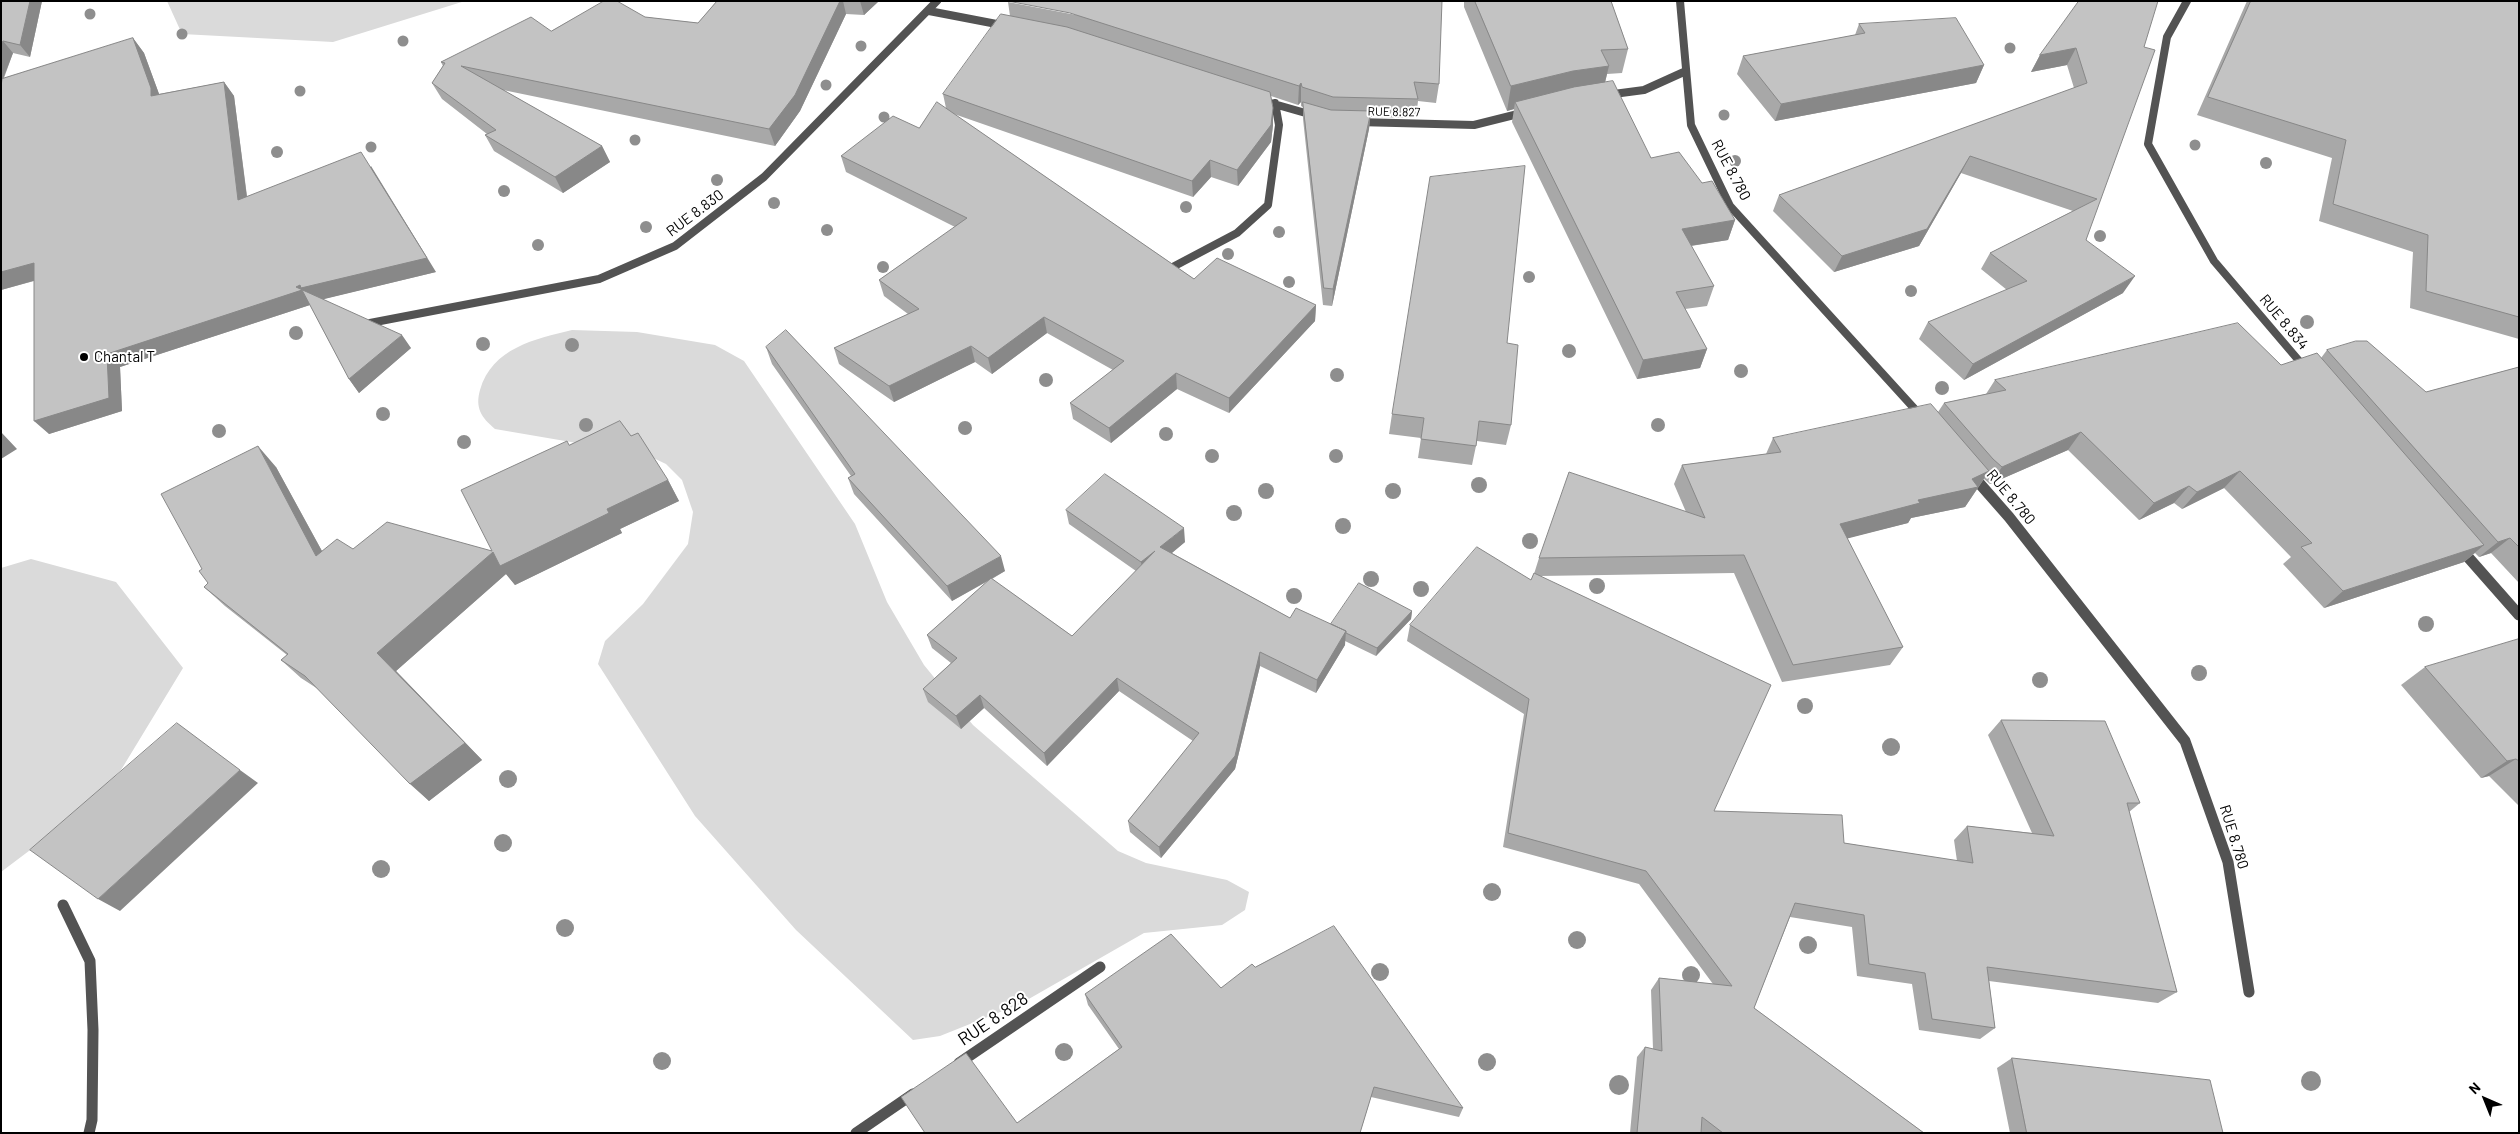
<!DOCTYPE html>
<html>
<head>
<meta charset="utf-8">
<style>
  body { margin:0 }
  #map { position:relative; width:2520px; height:1134px; overflow:hidden; background:#fff; font-family:Barlow,sans-serif }
  canvas { display:block }
  .frame { position:absolute; inset:0; border:2px solid #000; pointer-events:none }
  .north { position:absolute; left:2460px; top:1074px; width:50px; height:50px; -webkit-text-stroke:4px #fff; paint-order:stroke; rotate:316deg; font-size:14px; font-weight:700; line-height:20px; text-align:center; color:#000 }
  .north::after { content:''; display:block; margin:auto; width:18px; height:22px; background:#000; clip-path:polygon(50% 0,100% 100%,50% 72%,0 100%) }
</style>
</head>
<body>
<div id="map">
<canvas width="2520" height="1134"></canvas>
<div class="frame"></div>
<div class="north">N</div>
</div>
<script>
const c = document.querySelector('canvas').getContext('2d');
c.lineJoin = 'round';
function fill(path, color) { c.fillStyle = color; c.fill(path, 'evenodd'); }
function stroke(path, color, width, dash) { c.strokeStyle = color; c.lineWidth = width; c.lineCap = dash ? 'butt' : 'round'; c.setLineDash(dash || []); c.stroke(path); }
function write(font, color, halo, rows, align = 'center') {
  c.font = font + ' Barlow,sans-serif'; c.lineWidth = 4; c.setLineDash([]); c.textBaseline = 'middle'; c.strokeStyle = halo; c.fillStyle = color; for (const [text, x, y, turn = 0] of rows) {
    c.save(); c.translate(x, y); c.rotate((+turn || 0) * Math.PI / 180); c.textAlign = isNaN(turn) ? turn : align; if (halo) c.strokeText(text, 0, 0); c.fillText(text, 0, 0); c.restore();
  }
}
fill(new Path2D(`
  M167,1h298l-132,41 -151,-8z
  M572,330l65,2 78,13 29,16 111,163 32,78 37,63 49,60 145,126 28,12 81,17 22,12 -4,18 -23,15 -78,8 -124,71 -80,32 -27,4 -117,-110 -101,-114 -97,-152 7,-23 38,-37 45,-60 5,-32 -11,-32 -16,-16 -19,-9 -152,-26c-14,-12 -20,-21 -15,-39 12,-42 55,-51 92,-60z
  M31,559l85,23 67,86 -62,102 -47,47 -73,55v-304z`), '#dadada');
stroke(new Path2D(`
  M1680,1l11,124 39,81 192,211
  M2187,1l-20,36 -19,107 66,117 92,108
  M929,11l78,15
  M1606,95l38,-5 42,-19
  M1260,100l56,16
  M1357,122l117,3 52,-13
  M1167,270l70,-37 31,-28 11,-80 -4,-22
  M370,323l229,-44 76,-33 89,-69 173,-176
  M1972,475l9,11`), '#535353', 8);
stroke(new Path2D(`
  M1980,484l29,33 176,224 43,121 21,130
  M2460,548l59,67
  M63,905l27,56 3,69 -1,90 -3,13
  M959,1063l141,-96
  M856,1133l57,-39`), '#535353', 11);
c.fillStyle = '#8e8e8e';
for (const [x, y, r] of [
  [90,14,5.5],
  [182,34,5.5],
  [403,41,5.5],
  [861,46,5.5],
  [2010,48,5.5],
  [826,85,5.5],
  [300,91,5.5],
  [1724,115,5.5],
  [884,117,5.5],
  [635,140,5.5],
  [2195,145,5.5],
  [371,147,5.5],
  [277,152,6],
  [1735,161,6],
  [2266,163,6],
  [717,180,6],
  [504,191,6],
  [774,203,6],
  [1186,207,6],
  [646,227,6],
  [827,230,6],
  [1279,232,6],
  [2100,236,6],
  [538,245,6],
  [1228,254,6],
  [883,267,6],
  [1529,277,6],
  [1289,282,6],
  [1911,291,6],
  [2307,322,7],
  [296,333,7],
  [483,344,7],
  [572,345,7],
  [1569,351,7],
  [1741,371,7],
  [1337,375,7],
  [1046,380,7],
  [1942,388,7],
  [383,414,7],
  [586,425,7],
  [1658,425,7],
  [965,428,7],
  [219,431,7],
  [1166,434,7],
  [464,442,7],
  [1212,456,7],
  [1336,456,7],
  [1479,485,8],
  [1266,491,8],
  [1393,491,8],
  [1234,513,8],
  [1343,526,8],
  [1530,541,8],
  [1371,579,8],
  [1597,586,8],
  [1421,589,8],
  [1294,596,8],
  [2426,624,8],
  [2199,673,8],
  [2040,680,8],
  [1805,706,8],
  [1891,747,9],
  [508,779,9],
  [503,843,9],
  [381,869,9],
  [1492,892,9],
  [565,928,9],
  [1577,940,9],
  [1808,945,9],
  [1380,972,9],
  [1691,975,9],
  [1064,1052,9],
  [662,1061,9],
  [1487,1062,9],
  [2311,1081,10],
  [1619,1085,10]
]) { c.beginPath(); c.arc(x, y, r, 0, 2 * Math.PI); c.fill(); }
fill(new Path2D(`
  M1,1h41l-12,56 -17,-4 -9,25 129,-40 11,15 15,41 65,-12 10,14 13,100 189,76 -113,27 88,49 -52,45 -10,-14 -39,-74 -190,62 2,44 -73,23 -15,-153 -33,9z
  M717,1h162l-15,14 -18,-1 -46,97 -25,35 -272,-56 99,56 8,16 -47,31 -69,-42 -9,-16 2,-1 -45,-35 -10,-16 11,-17 -2,-4 110,-31 94,-14 53,6z
  M1464,1h147l17,48 -6,24 -15,1 -2,9 46,75 51,25 33,37 -7,20 -37,6 23,40 -7,20 -22,3 22,40 -7,19 -63,11 -125,-257 2,-13 -7,2 -43,-104z
  M2079,1l65,46 -58,193 37,53 -159,87 -45,-41 9,-17 79,-32 -26,-21 9,-16 83,-42 -112,-38 -42,73 -85,26 -61,-61 6,-16 295,-107 -7,-23 -36,7 9,-17z
  M2247,1h272v338l-109,-31 3,-56 -94,-31 13,-63 -135,-43z
  M1008,2l431,82 -3,19 -18,-2 -2,17 -46,-1 -1,12 -37,177 -9,-1 -20,-186v-12l-2,-1v-4l-3,3 -27,-9 2,12v17l-2,17 -33,44 -27,-9 -18,20 -239,-83 240,165 122,26 -1,16 -86,92 -52,-24 -66,54 -38,-24 -3,-16 43,-33 -66,-37 -55,41 -17,-12 -81,40 -55,-38 -5,-16 74,-34 -24,-18 -5,-16 76,-53 -109,-55 -5,-16 78,-28 27,-20 -3,-14 67,-78z
  M1859,24l125,41 -8,18 -201,38 -38,-47 6,-18 112,-21z
  M1507,343l4,82 -5,20 -29,-4 -5,24 -54,-7 3,-20 -32,-4 3,-20z
  M766,347l239,224 -13,8 80,57 64,-65 -67,-47 -3,-14 119,32 -13,11 118,65 41,6 81,-13 -1,8 -35,37 -31,-15v4l-29,48 -56,-27 -25,103 -74,89 -31,-26 -2,-11 65,-80 -74,-50 -72,75 -63,-58 -23,21 -33,-27 -5,-13 28,-26 -19,-15 -5,-13 61,-54 -36,20 -98,-107 -6,-16 3,-2 -79,-112z
  M2327,350l99,42 93,-25v216l-28,-30 -12,4 -4,-4 -11,9 -140,46 -41,-44 8,-7 -67,-69 -42,21 -8,-6 -35,17 -71,-70 -78,34 -6,-5 -19,28 -54,11 -3,5 -61,15 56,109 -13,18 -108,17 -48,-109 -194,3 174,235 130,32 113,18 -3,-21 13,-14 65,7 -44,-98 13,-15 139,83 -11,9 48,180 -19,11 -169,-22 6,47 -15,11 -61,-9 -7,-46 -55,-8 -5,-49 -62,-10 -36,91 170,125h-294l7,-76 8,-10 8,2 -2,-59 8,-12 54,6 -74,-100 -136,-37 21,-133 -117,-73 3,-16 121,-45 3,-6 5,-16 147,-46 -12,-28 8,-19 84,-11 7,-16 165,-26 6,-9 42,-9 9,-14 286,-15 40,-7z
  M631,436l37,44 11,21 -59,28 2,4 -107,52 -9,-11 -110,97 86,89 -53,41 -111,-112 -17,-11 -20,-18 6,-5 -62,-49 -21,-19 4,-4 -6,-14 74,-102 46,84 31,-2 139,2 78,-106z
  M2519,639v167l-30,-30 -8,2 -80,-93 24,-18z
  M1255,967l208,141 -4,9 -88,-20 -11,36 -343,-10 102,-74 -31,-44 -3,-11 136,-6z
  M2012,1058l211,75h-213l-13,-65z`), '#a8a8a8');
fill(new Path2D(`
  M30,1h12l-12,56 -10,-12z
  M840,1h3l3,13 -46,97 -25,35 -6,-17z
  M860,1h19l-15,14z
  M133,38l11,15 18,49 -11,-6z
  M3,41l10,12 -12,31v-40z
  M2076,48l-9,17 -36,7 9,-17z
  M1984,65l-8,18 -201,38 6,-17z
  M1609,66l-6,24 -88,12 -1,7 -7,2 4,-25 62,-15z
  M224,82l10,14 15,118 -11,-14z
  M1301,83v19l-3,3 1,-19z
  M1273,108v17l-2,17 -33,44 -1,-16z
  M1371,111l-2,18 -37,177 1,-17z
  M602,146l8,16 -47,31 -8,-16z
  M1970,156l-9,17 -42,73 -85,26 8,-16z
  M1210,160l1,17 -18,20 -1,-16z
  M371,166l65,106 -124,30 1,2 -193,63 2,44 -73,23 -15,-13 73,-67 189,-67z
  M1735,220l-7,20 -52,8 6,-19z
  M34,263l13,14 -46,13v-18z
  M2135,276l-12,17 -159,87 9,-16z
  M1316,305l-1,16 -86,92v-15z
  M1044,317l3,16 -55,41 -4,-16z
  M402,335l9,13 -52,45 -10,-14z
  M971,346l4,16 -81,40 -5,-16z
  M1707,349l-7,19 -63,11 6,-19z
  M1176,373l1,16 -66,54 -2,-15z
  M1,432l16,17 -16,10z
  M2081,432l-13,18 -78,34 12,-17z
  M258,446l18,21 59,108 -19,-19z
  M1989,471l-24,36 -54,11 -3,5 -78,20 10,-19 78,-24z
  M2240,471l-16,17 -42,21 15,-17z
  M668,480l11,21 -59,28 2,4 -107,52 -9,-11 -110,97 86,89 -53,41 -19,-17 -33,-131 116,-101 114,-43z
  M2189,486l-15,17 -35,17 15,-17z
  M1184,528l1,14 -23,19 -2,-14z
  M2510,538l-19,15 -12,4 19,-15z
  M2484,545l-20,17 -140,46 19,-17z
  M1155,551l-12,25 -2,-14z
  M1001,556l4,15 -53,30 -5,-15z
  M1412,611l-1,8 -35,37 1,-8z
  M1346,631l-1,14 -29,48 1,-13z
  M1260,652v14l-25,103 -74,89 -2,-11z
  M1117,678l2,13 -72,75 -3,-13z
  M980,695l4,13 -23,21 -5,-13z
  M2516,759l-27,17 -8,2 26,-17z
  M240,770l18,13 -138,128 -22,-12z`), '#888');
const building = new Path2D(`
  M1,1h29l-10,44 -17,-4 -2,3z
  M604,1h13l28,16 53,6 19,-22h123l-45,94 -26,34 -308,-63 141,80 -47,31 -70,-42 11,-5 -64,-47 13,-20 -4,-1 90,-45 20,14z
  M1008,1h434l-3,83 -25,-2 4,17 -85,-2 -31,-10 -1,-4 -2,3 -229,-73z
  M1475,1h136l17,48 -27,1 8,16 -36,5 -62,15z
  M2079,1h79l-14,46 11,3 -69,190 49,36 -162,88 -45,-42 99,-41 -37,-28 107,-54 -127,-43 -43,73 -85,27 -63,-61 308,-112 -11,-35 -36,7z
  M2251,1h268v316l-93,-26 2,-56 -95,-31 13,-64 -138,-43z
  M1001,14l66,13 203,65 3,16 -2,17 -34,45 -27,-10 -18,21 -249,-87z
  M1956,18l28,47 -203,39 -38,-48 122,-23 -6,-9z
  M133,38l18,50v8l73,-14 14,118 123,-48 66,106 -126,30 -1,-3 -4,2 106,48 -53,44 -47,-89 -195,64 2,44 -75,23v-158l-33,9v-185l1,-8z
  M1613,81l38,77 28,-6 23,31 10,-2 23,39 -53,9 32,57 -38,6 31,57 -64,11 -128,-258 59,-15z
  M937,102l257,177 23,-21 99,47 -87,93 -53,-25 -67,55 -39,-25 54,-42 -80,-44 -56,41 -17,-12 -82,40 -55,-38 85,-39 -40,-29 88,-62 -126,-62 52,-40 26,12z
  M1303,102l28,8 40,1 -38,178 -9,-1z
  M1525,166l-18,177 11,2 -7,80 -32,-4 -3,25 -55,-7 3,-21 -32,-4 38,-237z
  M2238,323l43,42 36,-12 167,192 -141,46 -42,-44 11,-4 -72,-72 -43,21 -8,-6 -35,17 -73,-71 -79,35 -9,-8 -49,-56 62,-13 -11,-10z
  M786,330l215,226 -54,30 -99,-108 7,-4 -89,-127z
  M2356,341h11l59,51 93,-25v180l-9,-9 -12,4 -171,-192z
  M1931,404l58,67 -17,8 6,8 -60,13 2,3 -80,21 63,123 -110,18 -49,-110 -205,3 30,-86 136,46 -23,-53 99,-13 -8,-14z
  M620,421l11,15 7,-3 30,47 -61,29 2,4 -109,53 -7,-14 -116,101 88,90 -55,41 -105,-108 -24,-16 7,-6 -84,-67 4,-4 -9,-12 3,-2 -41,-75 97,-48 58,110 21,-17 16,10 34,-27 105,29 -31,-61 106,-49 2,4z
  M1105,474l79,54 -24,19 130,71 6,-10 50,23 -29,49 -57,-28 -25,104 -76,91 -31,-26 71,-88 -82,-55 -73,75 -64,-58 -24,21 -33,-27 34,-31 -30,-23 64,-57 81,58 83,-85 -14,11 -75,-52z
  M1477,547l54,33 3,-7 237,112 -57,126 128,4 2,28 129,20 -6,-37 87,10 -53,-116 104,1 35,82h-13l50,189 -190,-25 8,61 -63,-9 -7,-46 -56,-9 -5,-49 -69,-12 -41,105 170,125h-201l-21,-16 -1,16h-64l8,-86 17,4 -3,-73 73,8 -86,-115 -138,-38 21,-134 -119,-74z
  M1359,583l53,28 -35,37 -31,-15v-2l-15,-7z
  M2519,639v122l-3,-2 -9,2 -82,-94z
  M177,723l63,47 -142,129 -68,-49z
  M1334,926l129,182 -89,-21 -14,46h-435l-24,-36 65,-44 51,70 105,-76 -37,-53 86,-60 50,54 31,-24 3,3z
  M2012,1058l198,22 13,53h-196z`);
fill(building, '#c3c3c3');
stroke(building, '#888', 1);
for (const [x, y, r, color] of [
  [84,357,5,"#000"]
]) { const dot = new Path2D(); dot.arc(x, y, r, 0, 2 * Math.PI); c.fillStyle = color; c.fill(dot); stroke(dot, '#fff', 2); }
write('12px', '#000', '#fff', [
  ["RUE 8.827",1394,112,1]
]);
write('15px', '#000', '#fff', [
  ["RUE 8.780",1731,170,62],
  ["RUE 8.830",695,213,-37],
  ["RUE 8.834",2284,322,50],
  ["RUE 8.780",2011,497,50],
  ["RUE 8.780",2234,837,73]
]);
write('15px', '#000', '#fff', [
  ["Chantal T",94,357]
], 'left');
write('18px', '#000', '#fff', [
  ["RUE 8.828",993,1019,-34]
]);
</script>
</body>
</html>
